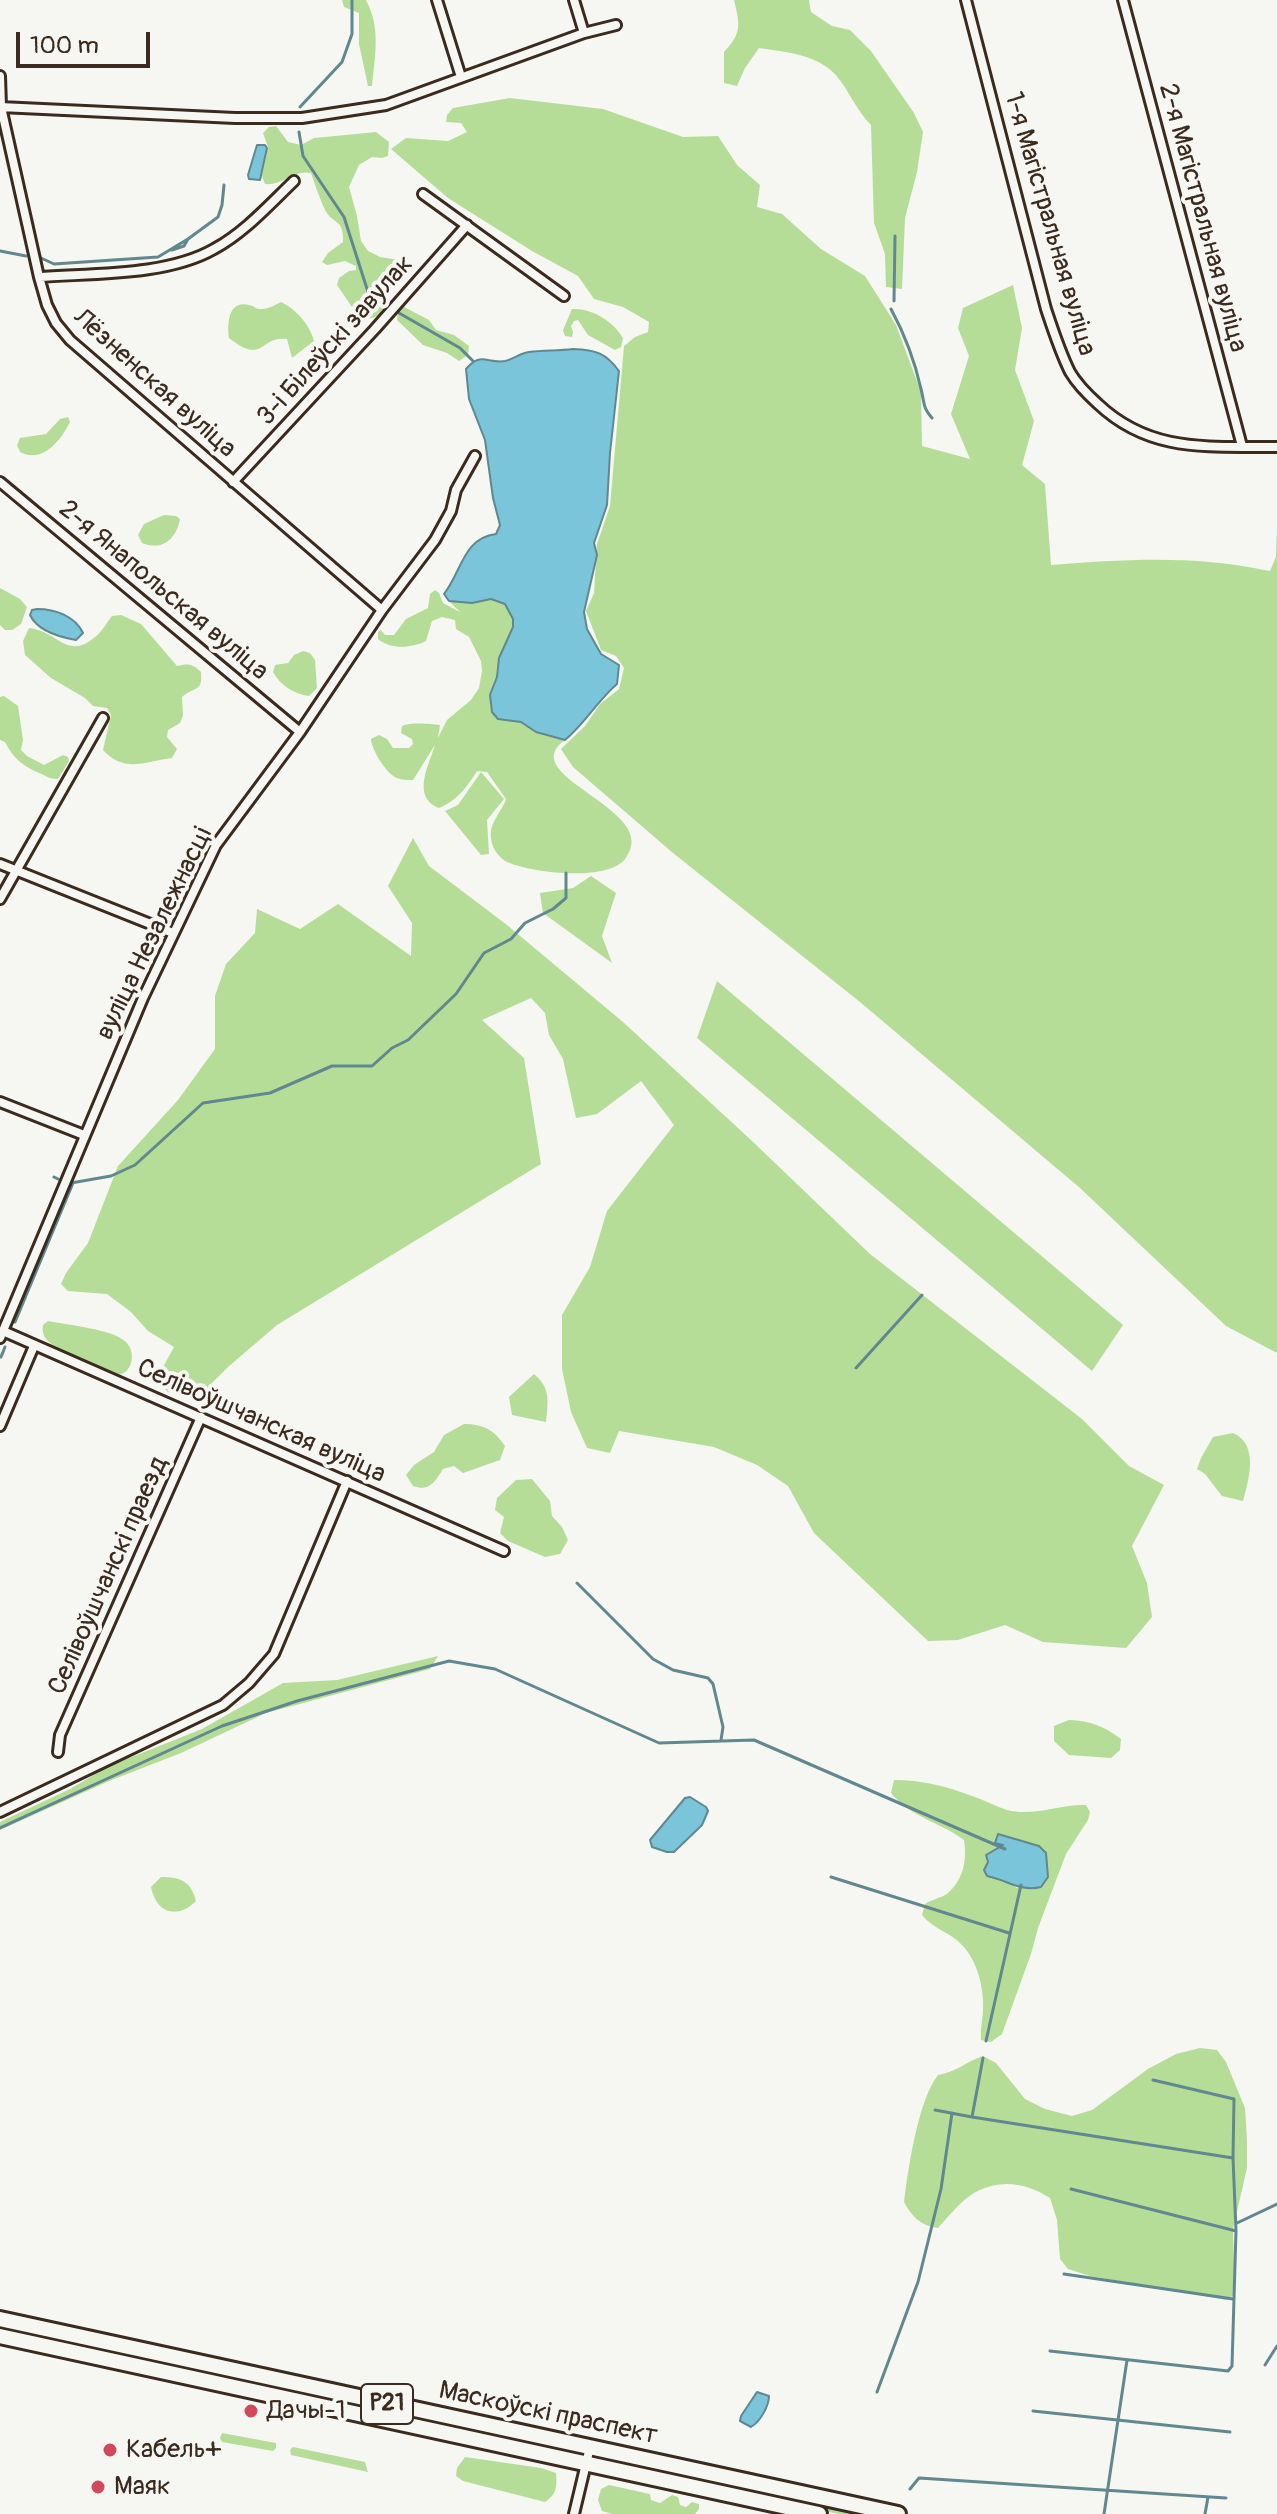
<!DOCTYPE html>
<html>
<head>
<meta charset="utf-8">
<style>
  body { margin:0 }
  #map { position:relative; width:1277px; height:2514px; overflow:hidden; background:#f6f6f2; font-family:Pangolin,sans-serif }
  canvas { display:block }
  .scale { position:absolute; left:16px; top:32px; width:134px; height:36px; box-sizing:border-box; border:4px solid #3b2a1e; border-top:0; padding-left:10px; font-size:24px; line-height:28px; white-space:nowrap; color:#3b2a1e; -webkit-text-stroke:6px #f6f6f2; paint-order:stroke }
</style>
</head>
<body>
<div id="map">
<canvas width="1277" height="2514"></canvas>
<div class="scale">100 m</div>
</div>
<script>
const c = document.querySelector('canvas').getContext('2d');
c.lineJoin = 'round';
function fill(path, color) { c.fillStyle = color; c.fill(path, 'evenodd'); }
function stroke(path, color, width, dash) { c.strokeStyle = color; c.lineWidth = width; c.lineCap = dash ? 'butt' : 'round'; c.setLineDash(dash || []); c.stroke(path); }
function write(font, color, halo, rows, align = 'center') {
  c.font = font + ' Pangolin,sans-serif'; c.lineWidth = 8; c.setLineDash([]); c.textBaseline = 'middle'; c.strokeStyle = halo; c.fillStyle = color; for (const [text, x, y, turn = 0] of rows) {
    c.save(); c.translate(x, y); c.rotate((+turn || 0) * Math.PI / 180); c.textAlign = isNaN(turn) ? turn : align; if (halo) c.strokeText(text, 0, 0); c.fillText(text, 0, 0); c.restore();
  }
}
fill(new Path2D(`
  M342,0h24c15,28 9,55 6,86h-4l-9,-42v-31l-15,-6z
  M734,0h75l2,12 21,14 18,4 21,21 43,62 9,19 -6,40 -12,46 -3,71 -16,-2 -1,-33 -11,-31 -3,-98c-15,-15 -22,-35 -36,-51 -20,-20 -49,-22 -76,-26l-14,20 -8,18 -13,-3v-31c18,-19 16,-27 10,-52z
  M510,98l93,11 80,28 35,-1 19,29 23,20 -3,22 25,7 39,35 44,27 31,49 25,67 1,54 48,13 -19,-45 18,-58 -11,-28 5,-20 50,-23 9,43 -7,42 19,51 -12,44 23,19 6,81c76,-6 144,-10 219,6l6,-14 1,-30v826l-51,-27 -146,-138 -220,-186 -187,-149 -100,-86 -12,-18 24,-23 15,-22 19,-15 5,-21 -8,-12 -15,-6 -15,-39 8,-18 3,-49 13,-38 14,-160 11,-9 13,-5 1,-10 -26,-15 -29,-8 -16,-23 -46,-25 -84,-53 -57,-49 15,-11 42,3 19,-9 -6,-9 -15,-1 1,-7 6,-7z
  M276,126l12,16 13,3 13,-7 62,-6 13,10 -1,14 -6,2 -10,-1 -13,8 -10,22 8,29 4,25 7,10 12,6 32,5 -6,11 -16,13c-1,21 -7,34 -30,33l-23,-34 2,-7 10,-7 7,-1v-4l-11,-5 -18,4 -5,-3 6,-9 15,-11c1,-24 -10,-17 -18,-32 -5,-11 -10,-25 -14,-37 -16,-4 -29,13 -46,11l-3,-8 6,-29 -5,-14 6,-6z
  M281,302c15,7 29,23 33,39l-22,17 -5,-19c-27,-4 -23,27 -58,-1 -2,-14 -1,-38 20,-33 9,2 4,4 13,4 7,0 13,-4 19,-7z
  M404,307l25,13 7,10 18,5 15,11 -1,9 -9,6 -12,-8 -24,-8 -26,-25 1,-9z
  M572,309c20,-1 41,12 51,29l-2,9 -6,3 -27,-15 -10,-15 -4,1 -3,5 2,6 -1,5 -7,-1 -2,-6z
  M68,417l2,5c-9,18 -27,42 -50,30l-3,-7 3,-7 26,-4 14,-15z
  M164,515l12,1 4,3c-4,21 -18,32 -38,24l-4,-8 6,-11z
  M0,588l20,11 7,8 -6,17 -9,6h-7l-5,-5z
  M435,590l4,3 4,10 17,9 -11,-11 23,2 19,-4 14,5 8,15v8l-14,31 -2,19 -7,18c23,21 43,40 75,45 -53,37 100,69 60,119 -18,23 -93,14 -118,3 -9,-5 -15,-14 -16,-24 -2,-16 11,-26 15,-39l-19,-27 -10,-1c-11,17 -19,29 -38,37 -28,-11 -10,-43 -4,-63l-22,35c-7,0 -15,0 -21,-5 -8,-6 -21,-27 -21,-36l8,-4 8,4 6,9h16l4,-4 -1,-5 -11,-6 1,-7c9,-4 29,-2 38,-1l-2,13 9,-18 24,-20 8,-12 3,-17 -1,-10 -12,-24 -13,-8 -1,-9 -13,-3 -10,4 -6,20c-14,7 -35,9 -48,-2v-7l3,-2 4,5h9l12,-16 22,-11 2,-14z
  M121,615l20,9 36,42c11,-3 16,-2 24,6 2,21 -7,14 -19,25l1,18 -3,8 -12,7 -1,7 10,12 -5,9c-28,4 -48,15 -69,-8l8,-35 -4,-7 -14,-2 -8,-8 -34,-20 -26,-23 -2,-14 6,-13c29,3 38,33 66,9 7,-5 12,-15 17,-21z
  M303,651l7,2 5,7 2,28 -8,8c-15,-2 -29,-11 -36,-24l2,-7 13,-2 6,-8z
  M4,696l14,10 5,34 -2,10 6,6 17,9 19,-10 5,2 1,4 -11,18c-9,0 -11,-3 -19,-6 -17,-8 -25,-14 -34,-31l-5,-2v-43z
  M481,772l23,27 -17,21 2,34 -8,1 -36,-44 13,-6z
  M413,838l16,28 78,59 116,97 128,118 119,114 212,165 47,47 35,19 -32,61 15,37 5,34 -26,31 -83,-6 -38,-17 -47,15 -30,1 -114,-108 -26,-47 -31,-21 -43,-18 -95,-16 -9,22 -23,-5 -16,-36 -9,-43v-54l28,-48 17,-56 67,-86 -33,-44 -44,33 -21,4 -13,-59 -14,-24 -4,-22 -14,-15 -49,22 42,38 17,106 -264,161 -49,42 -24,24 -16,5 -20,-4 -12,-12 18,-33 -26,-16 -17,-19 -24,-18 -39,-3 -7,-7 5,-11 22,-30 30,-77 60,-66 37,-51v-53l11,-32 29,-31 2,-24 43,20 38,-25 73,52 1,-33 -24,-37z
  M591,876l25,17 -14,43 10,27 -69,-50 -3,-20 33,-5z
  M717,981l406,344 -31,46 -395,-333z
  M48,1321c19,4 65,8 78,21 11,11 6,33 -10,33 -12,1 -58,-25 -67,-33 -6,-5 -7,-11 -6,-17z
  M534,1374c17,14 14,28 12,48l-34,-7 -3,-18z
  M464,1424c20,0 30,6 41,22l-5,14 -37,13 -9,-7 -11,3c-8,13 -14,23 -30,17l-7,-11 8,-10 20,-13 10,-17z
  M1233,1433c26,11 16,47 10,68l-21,-5 -17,-22 -8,-5 4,-11 12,-21z
  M532,1479l18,22 2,15 10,11 6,13 -8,14 -15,3 -37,-16 -8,-8 4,-16 -9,-7 2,-12 19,-18z
  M438,1656l-8,13 -164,44 -85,40 -72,28 -109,49v-8l70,-33 39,-23 93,-37 81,-46 54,-3z
  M1069,1720c21,1 35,6 52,19l-1,11 -9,8 -42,-3 -15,-14v-15z
  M894,1780c27,0 52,6 78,16 12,4 23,10 35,14 26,7 53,-6 79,-5l4,7 -2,8 -22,34 -28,74 -7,26 -29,80 -11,8 -10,-2c-1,-12 2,-20 2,-31 1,-21 -6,-49 -21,-64 -12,-13 -29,-16 -40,-30l3,-11c7,-5 17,-6 23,-11 16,-14 19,-34 16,-53 -24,-18 -54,-23 -73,-47zM1003,1835l36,11 -22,42 -13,-8 -17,-4 -3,-6 10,-20 8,-3 1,-3 -8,-1z
  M161,1877c19,0 30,4 35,24 -19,19 -40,12 -45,-14z
  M1200,2048l17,2 9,12 19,46 2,32v28l-14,61 2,65 -8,6 -137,-24 -22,-7 -8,-10 -3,-39 -7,-22c-25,-16 -53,-20 -79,-3 -12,8 -23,22 -33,33 -17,-2 -26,-11 -34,-26 4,-32 14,-102 34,-127 19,-3 27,-13 45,-19l13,7 29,36 20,10 27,7 20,-6 56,-41 28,-15z
  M222,2433l54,10v5l-3,3 -51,-9 -2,-4z
  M293,2447l72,15 3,10 -77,-17 -1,-5z
  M465,2457l76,11 15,5c1,14 1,21 -11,29l-82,-21 -7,-5 1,-8z
  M612,2457l261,57h-34l-228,-49z
  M609,2485l41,9 1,6 9,3 12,-8 6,2 2,8 6,2 6,-5 7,2v5l-4,5h-83l-10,-3 -4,-11 3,-11z`), '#b6dd98');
const water = new Path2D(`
  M257,145h8l2,3 -7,32 -11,-1 -1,-4z
  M573,349c23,1 33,4 46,22l-9,82 -3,52 -13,38 3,12 -13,57 3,17 14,25 18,11 -2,19c-20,17 -32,40 -52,56l-29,-8 -15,-10 -23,-3 -6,-7 -2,-17 7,-18 2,-19 14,-31v-8l-8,-15 -14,-5 -19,4 -23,-2 -5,-7c18,-23 19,-56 52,-60l4,-9 -7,-27 -8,-58 -16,-41 -3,-30c15,-18 21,-5 39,-8 9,-2 15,-8 24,-9 15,-2 29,-1 44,-3z
  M37,609c18,0 38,7 46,24l-7,7c-17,-3 -39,-10 -46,-25l2,-5z
  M690,1797l16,10 2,4 -6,14 -28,27h-7l-15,-5 -2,-7 35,-42z
  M998,1834l41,12 7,7 2,24 -7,10c-21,5 -34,-7 -54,-11l-3,-6 4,-8 -2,-7 17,-10 -8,-2z
  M757,2392l12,4c0,10 -9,26 -18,31l-11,-6 1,-5z`);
fill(water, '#7bc5db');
stroke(water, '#61878f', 2);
stroke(new Path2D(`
  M300,107l42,-45 10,-28v-34
  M299,132l4,24 41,61 24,75 16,12
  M172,250l12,-4 4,-7
  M0,251l26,5
  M41,258l13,6 104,-7 30,-18 30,-22 4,-12 2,-20
  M894,301l1,-65
  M891,309c13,24 24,53 30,80 4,15 1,17 11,29
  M399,313l61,35 13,13
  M54,1177l4,2
  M71,1183l40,-7 24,-11 68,-62 67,-10 62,-27h40l20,-18 16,-8 48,-46 28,-41 27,-14 14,-16 28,-14 13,-11v-25
  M15,1322l58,-139
  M1,1357l4,-10
  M856,1368l66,-73
  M577,1583l76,76 20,11 35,8 5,6 10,43 -2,13
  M0,1828l222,-102 75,-25 152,-40 46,8 164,74 95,-3 251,109
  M831,1877l178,56
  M986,2041l35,-156
  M983,2058l-11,59 261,41 3,73 -4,135 -4,5 -178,-20
  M1153,2080l81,19 -1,59
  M935,2110l37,7
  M1071,2189l165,42
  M1237,2223l40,-19
  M1064,2274l169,25
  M1265,2365l12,-19
  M877,2392l41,-110 23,-93 11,-76
  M1033,2411l197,21
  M910,2489l9,-11 307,20
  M1104,2514l23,-154
  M1205,2514l3,-17`), '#61878f', 3);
const street = new Path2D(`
  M437,0l24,77
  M574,0l10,33
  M966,0l80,309c7,21 14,43 24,63 7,12 18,23 28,32 53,50 112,42 179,43
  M1123,0l119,446
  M0,76l1,31 38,170 8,28 9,18 14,17 312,270
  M0,107l235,11h67l84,-13 198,-72 32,-8
  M423,194l141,102
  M39,277c54,-4 128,-1 175,-28 30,-16 55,-44 80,-68
  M0,482l300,250
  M233,482l142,-153 92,-104
  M0,864l173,69
  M0,899l103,-181
  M0,1102l84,33
  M3,1331l501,220
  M0,1338l143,-340 73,-153 84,-113 82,-122 53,-70 16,-29 5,-21 19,-34
  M0,1426l34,-80
  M58,1752l2,-17 141,-318
  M0,1812l223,-107 26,-22 25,-29 73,-173
  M574,2514l16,-67`);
const primary = new Path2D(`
  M0,2319l898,195
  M0,2336l819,178`);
stroke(street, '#3b2a1e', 14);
stroke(primary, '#3b2a1e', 20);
stroke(street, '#f6f6f2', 8);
stroke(primary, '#f6f6f2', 14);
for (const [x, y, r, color] of [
  [251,2411,8,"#d1495b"],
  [110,2450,8,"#d1495b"],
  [98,2487,8,"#d1495b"]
]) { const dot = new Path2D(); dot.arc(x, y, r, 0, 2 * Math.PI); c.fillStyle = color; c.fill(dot); stroke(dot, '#f6f6f2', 3); }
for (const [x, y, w] of [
  [387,2404,52]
]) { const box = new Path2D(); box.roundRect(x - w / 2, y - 20, w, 40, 6); c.fillStyle = '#f6f6f2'; c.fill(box); stroke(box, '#3b2a1e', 2); }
write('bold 24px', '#3b2a1e', null, [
  ["Р21",387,2404]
]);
write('26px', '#3b2a1e', '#f6f6f2', [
  ["2-я Магістральная вуліца",1202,218,75],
  ["1-я Магістральная вуліца",1049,224,74],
  ["3-і Білеўскі завулак",336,341,-48],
  ["Лёзненская вуліца",154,384,42],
  ["2-я Янапольская вуліца",163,591,40],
  ["вуліца Незалежнасці",155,934,-64],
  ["Селівоўшчанская вуліца",261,1422,24],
  ["Селівоўшчанскі праезд",109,1576,-66],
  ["Маскоўскі праспект",548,2414,12]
]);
write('26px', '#3b2a1e', '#f6f6f2', [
  ["Дачы-1",267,2411],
  ["Кабель+",126,2450],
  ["Маяк",114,2487]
], 'left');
</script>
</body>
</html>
